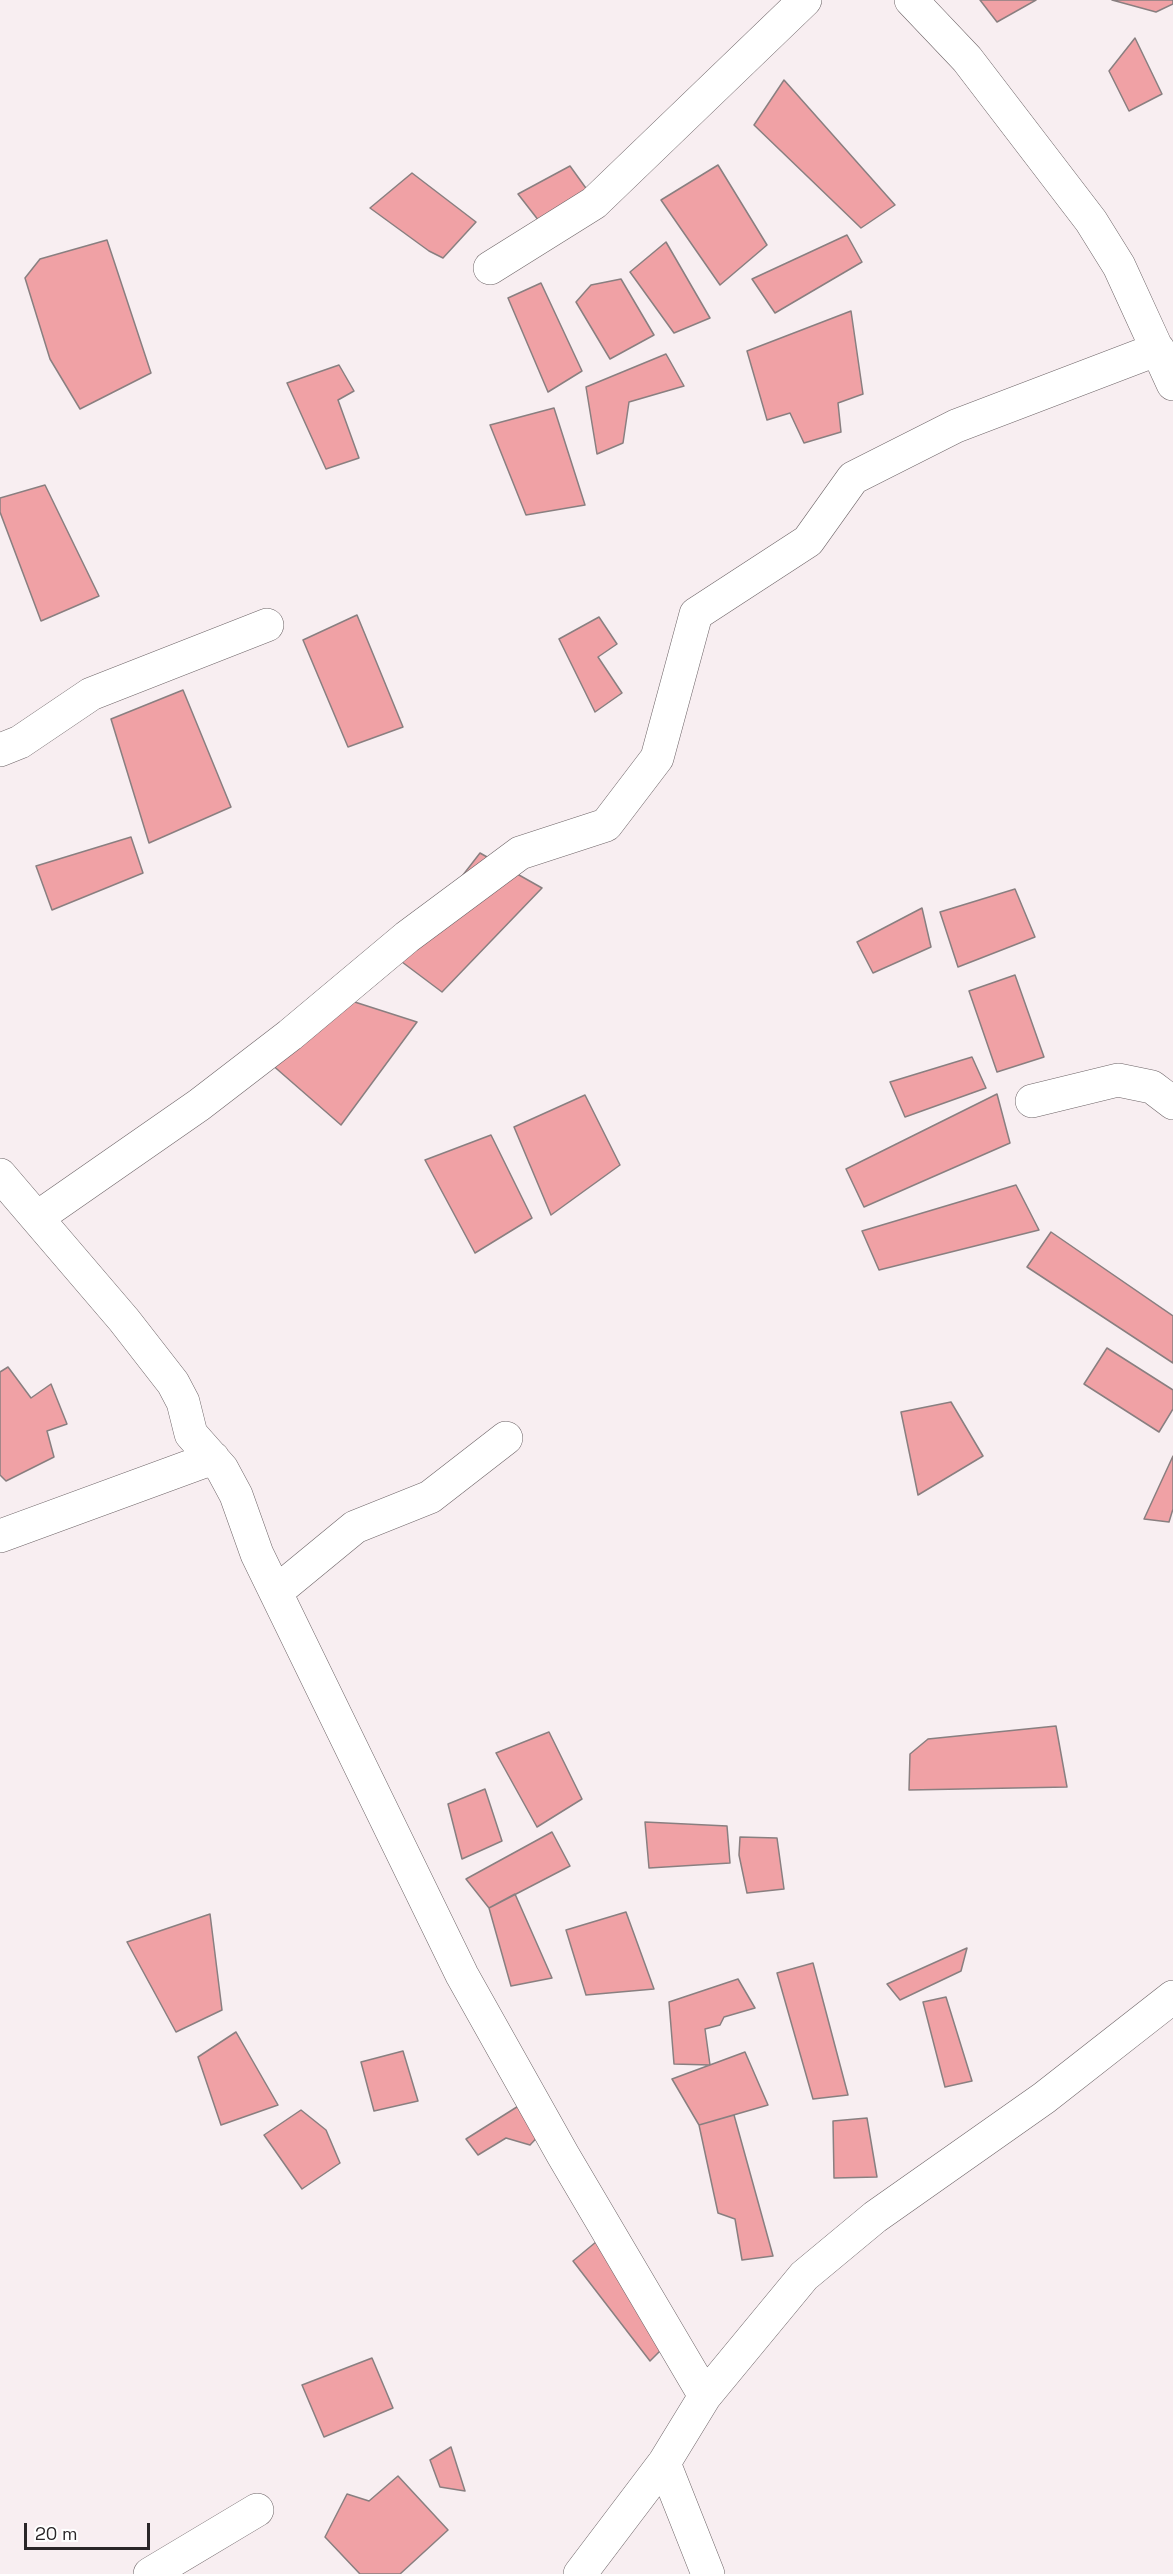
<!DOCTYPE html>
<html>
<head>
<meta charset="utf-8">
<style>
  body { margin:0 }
  #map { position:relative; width:1173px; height:2574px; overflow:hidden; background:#f8eef1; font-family:"Space Grotesk",sans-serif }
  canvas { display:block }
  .scale { position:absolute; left:24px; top:2523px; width:126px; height:27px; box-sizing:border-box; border:3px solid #2a2628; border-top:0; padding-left:8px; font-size:18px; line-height:21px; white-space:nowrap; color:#2a2628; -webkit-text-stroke:4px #fff; paint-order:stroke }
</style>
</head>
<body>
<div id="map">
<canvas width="1173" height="2574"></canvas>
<div class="scale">20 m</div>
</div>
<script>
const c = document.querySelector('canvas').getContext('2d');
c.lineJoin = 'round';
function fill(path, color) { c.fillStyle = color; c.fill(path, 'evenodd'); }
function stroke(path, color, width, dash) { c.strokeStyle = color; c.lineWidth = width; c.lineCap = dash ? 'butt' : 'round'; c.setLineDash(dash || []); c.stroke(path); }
const building = new Path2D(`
  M980,0h56l-39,22z
  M1112,0h61v4l-17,8z
  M1135,38l27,56 -33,17 -20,-40z
  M784,80l111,125 -34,23 -107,-103z
  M718,165l49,80 -47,40 -59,-85z
  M570,166l18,25 -49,30 -21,-27z
  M412,173l64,49 -33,36 -14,-7 -59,-43z
  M847,235l15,27 -87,51 -23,-34z
  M107,240l44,133 -71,36 -30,-50 -25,-81 15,-19z
  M666,242l44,76 -36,15 -44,-61z
  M621,279l33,56 -44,24 -34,-57 15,-17z
  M541,283l41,88 -34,21 -40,-94z
  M851,311l12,83 -25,9 3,29 -37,11 -14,-30 -23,7 -20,-69z
  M666,354l18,32 -55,16 -6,41 -26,11 -11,-67z
  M339,365l15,26 -16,9 21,58 -33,11 -39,-86z
  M554,408l31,97 -59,10 -36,-90z
  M45,485l54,111 -58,25 -41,-109v-14z
  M357,615l46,112 -55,20 -45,-107z
  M599,617l18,27 -19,13 24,36 -27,19 -36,-73z
  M183,690l48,117 -82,36 -38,-124z
  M131,837l12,36 -91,37 -16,-44z
  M480,853l62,35 -100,104 -44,-33z
  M1015,889l20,48 -77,30 -18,-55z
  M922,908l9,39 -58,26 -16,-31z
  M1015,975l29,82 -47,15 -28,-81z
  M336,996l81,26 -76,103 -79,-69z
  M972,1057l14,31 -81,29 -15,-35z
  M997,1094l13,49 -146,64 -18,-38z
  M585,1095l35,70 -69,50 -37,-88z
  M491,1135l41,83 -57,35 -50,-93z
  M1016,1185l23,45 -160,40 -17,-39z
  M1051,1232l122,84v47l-146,-96z
  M1107,1348l66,42v19l-14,23 -75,-48z
  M8,1367l23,31 20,-14 16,40 -20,7 7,26 -48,24 -6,-6v-103z
  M951,1402l32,54 -65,39 -17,-83z
  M1173,1456v53l-4,13 -25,-3z
  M1056,1726l11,61 -158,3 1,-36 18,-15z
  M549,1732l33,67 -45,28 -41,-74z
  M485,1789l17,52 -40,18 -14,-55z
  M645,1822l82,4 3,37 -81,5z
  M552,1832l18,34 -81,42 -23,-29z
  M740,1837l37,1 7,51 -37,4 -8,-38z
  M515,1894l37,84 -41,8 -22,-78z
  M626,1912l28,77 -68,6 -20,-65z
  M210,1914l12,96 -46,22 -49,-90z
  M967,1948l-6,23 -61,29 -13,-16z
  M813,1963l35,132 -35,4 -36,-126z
  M738,1979l17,29 -31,9 -4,8 -15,4 5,36 -36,-1 -5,-62z
  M946,1997l26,84 -27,6 -22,-85z
  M236,2032l42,73 -57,20 -23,-68z
  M403,2051l15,50 -44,10 -13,-49z
  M745,2052l23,53 -69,20 -27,-46z
  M520,2105l27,22 -17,18 -24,-7 -28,17 -12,-16z
  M301,2110l25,20 14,33 -38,26 -38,-54z
  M734,2115l39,141 -31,4 -7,-41 -17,-6 -19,-88z
  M867,2118l10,59 -43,1 -1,-57z
  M608,2232l56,115 -14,14 -77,-100z
  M372,2358l21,50 -69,29 -22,-52z
  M451,2447l14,44 -25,-4 -10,-27z
  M398,2476l50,54 -48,44h-40l-35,-37 22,-43 22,7z`);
fill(building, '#f0a1a5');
stroke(building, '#897f80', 1.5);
const minor = new Path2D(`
  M911,0l56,59 124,162 28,45 54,118
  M490,268l104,-65 211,-203
  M0,750l20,-8 71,-48 176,-69
  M1032,1101l86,-21 34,7 21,16
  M0,1175l124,145 49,63 10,19 8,32 31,35 14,26 21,59 205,421 101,180 142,241
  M38,1217l161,-112 91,-70 117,-98 113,-84 86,-28 51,-67 39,-144 112,-73 45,-63 103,-52 202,-77
  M0,1536l213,-78
  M276,1592l79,-65 75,-30 76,-59
  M664,2463l44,111
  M150,2574l107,-64
  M580,2574l84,-111 41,-67 99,-120 71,-59 169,-119 129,-101`);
stroke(minor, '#6d6467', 34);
stroke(minor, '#fff', 33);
</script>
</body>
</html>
